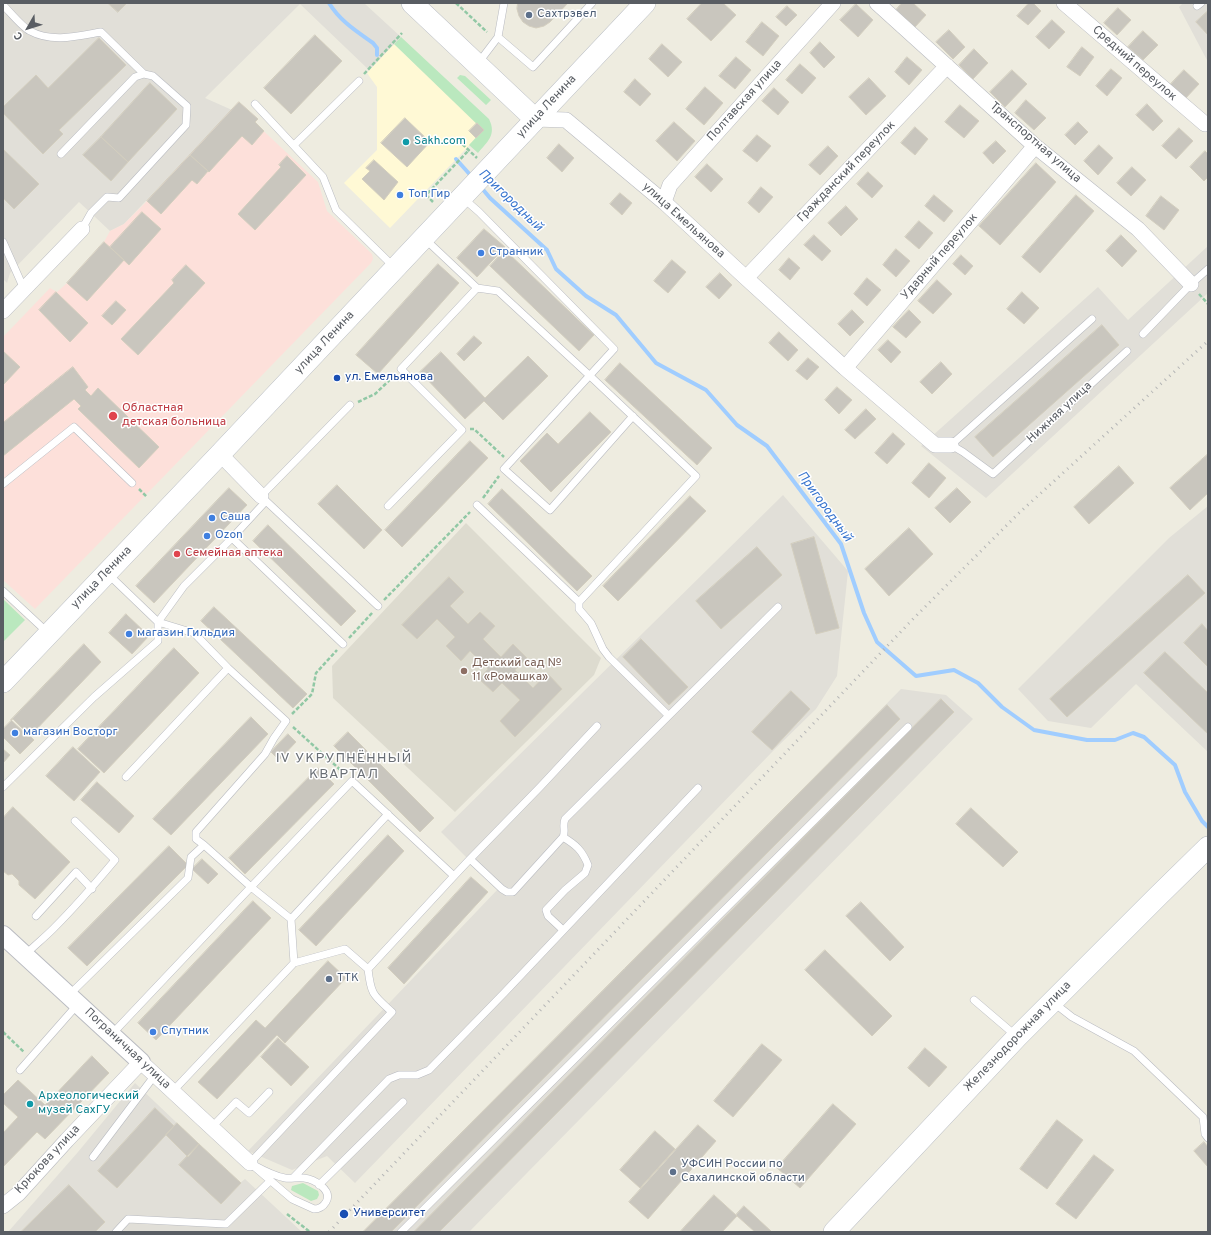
<!DOCTYPE html>
<html>
<head>
<meta charset="utf-8">
<style>
  body { margin:0 }
  #map { position:relative; width:1211px; height:1235px; overflow:hidden; background:#eeece0; font-family:Overpass,sans-serif }
  canvas { display:block }
  .frame { position:absolute; inset:0; border:4px solid #595d63; pointer-events:none }
  .north { position:absolute; left:8px; top:8px; width:40px; height:40px; -webkit-text-stroke:3px #fff; paint-order:stroke; rotate:231deg; font-size:11px; font-weight:700; line-height:16px; text-align:center; color:#595d63 }
  .north::after { content:''; display:block; margin:auto; width:14px; height:18px; background:#595d63; clip-path:polygon(50% 0,100% 100%,50% 72%,0 100%) }
</style>
</head>
<body>
<div id="map">
<canvas width="1211" height="1235"></canvas>
<div class="frame"></div>
<div class="north">С</div>
</div>
<script>
const c = document.querySelector('canvas').getContext('2d');
c.lineJoin = 'round';
function fill(path, color) { c.fillStyle = color; c.fill(path, 'evenodd'); }
function stroke(path, color, width, dash) { c.strokeStyle = color; c.lineWidth = width; c.lineCap = dash ? 'butt' : 'round'; c.setLineDash(dash || []); c.stroke(path); }
function write(font, color, halo, rows, align = 'center') {
  c.font = font + ' Overpass,sans-serif'; c.lineWidth = 3; c.setLineDash([]); c.textBaseline = 'middle'; c.strokeStyle = halo; c.fillStyle = color; for (const [text, x, y, turn = 0] of rows) {
    c.save(); c.translate(x, y); c.rotate((+turn || 0) * Math.PI / 180); c.textAlign = isNaN(turn) ? turn : align; if (halo) c.strokeText(text, 0, 0); c.fillText(text, 0, 0); c.restore();
  }
}
fill(new Path2D(`
  M394,44l90,86 -94,98 -46,-45 33,-33v-63l-10,-14z`), '#fff9d5');
fill(new Path2D(`
  M3,3h361l37,34 -32,33 -69,-66 -95,94 27,12 -108,114 -14,7 -31,-29 -69,71 -3,10 -4,-4z
  M1183,3h25v59l-29,-55z
  M1208,246v47l-222,205 -65,-52 177,-159 30,33z
  M783,495l65,76 -11,105 -21,33 -43,42 -418,432 -28,-27 -35,14 -44,-19 250,-262 -57,-57z
  M1208,506v246l-72,-68 -45,44 -43,-7 -30,-32 151,-151z
  M901,689l45,6 27,24 -504,513h-101z
  M135,1083l105,100 5,-4 57,53h-294l70,-80z`), '#e1dfd8');
fill(new Path2D(`
  M466,523l135,135 -7,17 -139,137 -122,-114 -1,-32z`), '#dddbcf');
fill(new Path2D(`
  M239,102l19,17 -3,4 63,59 9,29 45,43 1,5 -2,4 -336,346 -32,-29v-243l47,-49 7,4 10,-9 37,-41 6,-11 14,-7 23,-23z`), '#fde0da');
fill(new Path2D(`
  M401,37l88,82c8,16 -2,23 -11,34l-9,-8 14,-15 -89,-86z
  M460,75l5,1 26,24 -5,5 -29,-27z
  M3,599l22,21 -22,22z
  M303,1183l15,8 1,4 -2,4 -6,2 -20,-11 1,-4z`), '#bae8be');
stroke(new Path2D(`
  M329,3c11,18 27,28 44,40l4,5v7
  M456,159l17,19
  M480,186l10,12 57,52 9,19 30,27 30,19 40,48 50,27 31,35 30,21 74,98 23,69 13,29 39,34 38,-6 24,13 24,24 32,23 53,10h28l18,-7 11,4 31,28 10,27 17,29 6,6`), '#a0cdff', 4);
const building = new Path2D(`
  M108,3h19l-9,9z
  M518,3h50l-18,19 -6,4 -8,2 -7,-2 -6,-4 -4,-6 -2,-7z
  M702,3h21l13,12 -25,26 -24,-22z
  M902,3h11l13,12 -11,12 -19,-17z
  M1029,3h4l8,8 -13,14 -11,-9z
  M856,4l17,16 -15,17 -18,-17z
  M787,6l10,9 -11,11 -10,-9z
  M1118,8l13,12 -14,15 -13,-12z
  M1208,11v24l-12,-13z
  M1052,20l13,12 -16,17 -13,-12z
  M762,22l17,14 -16,20 -17,-14z
  M949,30l16,17 -12,12 -17,-17z
  M1143,31l15,14 -15,15 -15,-13z
  M315,35l27,26 -51,53 -27,-26z
  M99,38l27,27 -67,65 4,4 -20,20 -40,-41v-6l33,-32 12,13z
  M820,42l15,15 -11,11 -14,-15z
  M662,44l20,18 -14,15 -19,-18z
  M1082,47l12,10 -14,19 -13,-9z
  M974,49l14,14 -15,16 -14,-14z
  M736,57l15,13 -16,19 -16,-13z
  M907,57l15,13 -13,15 -14,-13z
  M800,64l16,14 -14,16 -16,-14z
  M1111,69l11,9 -15,18 -11,-10z
  M1012,70l15,14 -22,23 -15,-15z
  M1184,70l15,14 -15,16 -15,-14z
  M869,78l17,18 -20,19 -17,-18z
  M635,79l16,15 -11,12 -16,-14z
  M150,83l27,26 -49,53 -27,-25z
  M705,87l18,16 -19,22 -18,-16z
  M774,88l15,14 -11,13 -16,-14z
  M1026,100l20,18 -12,12 -19,-17z
  M239,102l19,17 -3,3 9,9 -12,14 -10,-9 -33,36 -19,-17z
  M1147,104l16,17 -10,10 -17,-16z
  M960,105l19,16 -15,17 -19,-16z
  M405,118l25,24 -23,25 -26,-24z
  M674,122l21,19 -18,20 -21,-20z
  M1078,122l10,10 -13,13 -10,-10z
  M477,123l7,7 -8,8 -7,-7z
  M915,127l13,12 -13,16 -14,-12z
  M1179,128l14,13 -17,18 -14,-13z
  M757,135l14,11 -14,16 -14,-11z
  M101,137l27,25 -17,19 -28,-26z
  M996,141l10,10 -13,13 -10,-11z
  M559,144l15,14 -12,14 -15,-14z
  M1099,145l14,13 -15,17 -14,-14z
  M828,146l10,10 -18,19 -11,-10z
  M3,149l36,35 -25,25 -11,-11z
  M1205,151l3,3v23l-4,4 -14,-14z
  M190,155l18,16 -11,13 -5,-4 -31,34 -14,-13z
  M287,156l19,19 -51,55 -17,-16 43,-47 -2,-2z
  M374,160l24,22 -14,18 -22,-21 8,-8 -4,-3z
  M1036,163l20,19 -56,63 -21,-19z
  M707,164l16,15 -12,13 -16,-15z
  M1132,167l14,13 -15,16 -14,-13z
  M868,172l15,14 -11,12 -15,-14z
  M761,187l12,10 -14,16 -11,-10z
  M620,193l12,10 -10,12 -12,-11z
  M934,195l19,16 -9,11 -19,-16z
  M1076,195l18,16 -54,62 -18,-16z
  M1161,196l18,14 -15,20 -18,-14z
  M846,206l12,13 -17,17 -13,-13z
  M142,212l19,17 -32,36 -19,-18z
  M919,221l14,12 -14,16 -14,-12z
  M484,229l21,18 -28,30 -20,-19z
  M814,235l17,16 -9,10 -18,-16z
  M1121,235l16,16 -15,16 -16,-16z
  M104,242l20,18 -37,41 -20,-18z
  M896,249l14,12 -14,16 -13,-12z
  M505,250l89,85 -15,16 -89,-85z
  M961,255l12,11 -8,9 -12,-11z
  M789,258l11,10 -10,12 -11,-10z
  M672,260l14,12 -18,21 -14,-12z
  M438,264l21,19 -81,91 -22,-19z
  M186,265l19,18 -67,72 -17,-16 53,-56 -2,-3z
  M720,273l12,12 -13,14 -13,-12z
  M867,278l14,12 -14,16 -13,-12z
  M937,280l15,14 -19,20 -15,-13z
  M56,292l32,31 -18,19 -31,-32z
  M1022,292l17,16 -15,16 -17,-15z
  M116,301l10,9 -14,15 -10,-9z
  M852,310l12,12 -14,14 -12,-12z
  M909,310l12,12 -15,16 -13,-11z
  M1102,325l17,20 -126,112 -18,-20z
  M779,332l19,18 -10,11 -19,-18z
  M474,336l8,7 -18,18 -7,-7z
  M888,340l13,12 -10,11 -13,-13z
  M3,351l17,16 -17,18z
  M441,352l44,46 43,-42 20,20 -45,44 -19,-19 -19,18 -45,-47z
  M808,358l11,9 -12,13 -11,-9z
  M941,362l11,12 -20,20 -12,-12z
  M620,363l92,85 -15,17 -92,-85z
  M73,367l15,20 -3,3 6,6 7,-8 61,59 -20,21 -61,-59 3,-3 -7,-7 -71,57v-33z
  M837,387l15,13 -13,14 -14,-14z
  M866,409l10,10 -21,20 -10,-9z
  M590,412l21,20 -60,60 -31,-31 27,-28 11,11z
  M893,433l12,11 -18,20 -12,-11z
  M470,441l18,17 -86,89 -17,-17z
  M1208,454v39l-18,17 -20,-22z
  M929,463l17,15 -17,20 -17,-15z
  M1119,466l15,17 -45,41 -15,-17z
  M337,485l45,45 -18,19 -46,-45z
  M229,488l18,17 -93,98 -18,-17z
  M957,488l14,14 -21,21 -15,-15z
  M502,489l90,87 -15,15 -89,-87z
  M690,496l16,15 -88,90 -15,-15z
  M268,525l88,86 -15,15 -88,-85z
  M909,528l24,26 -44,42 -24,-27z
  M814,537l25,91 -23,6 -25,-90z
  M757,547l25,28 -61,54 -25,-28z
  M1188,575l17,18 -138,124 -17,-18z
  M449,577l15,15 -14,14 18,18 12,-12 15,14 -12,13 18,18 12,-13 14,14 -12,12 18,18 14,-15 15,16 -47,48 -15,-16 20,-21 -18,-17 -9,9 -14,-13 9,-10 -18,-18 -9,10 -15,-15 9,-9 -18,-18 -20,20 -15,-14z
  M214,607l93,87 -14,14 -92,-87z
  M126,614l23,22 -17,18 -23,-21z
  M1202,624l6,7v36l-24,-24z
  M641,639l47,48 -19,18 -46,-48z
  M84,644l17,18 -72,75 -18,-17z
  M174,648l25,25 -95,100 -26,-24z
  M1165,652l43,41v41l-64,-61z
  M791,691l19,18 -38,41 -20,-18z
  M941,699l13,13 -515,520h-25z
  M887,705l13,14 -509,513h-28z
  M251,717l17,17 -97,101 -18,-16z
  M13,719l21,21 -14,14 -17,-17v-8z
  M348,732l86,86 -14,14 -86,-86z
  M288,734l8,8 -17,18 -8,-8z
  M73,747l27,25 -26,29 -28,-25z
  M3,749l7,6 -7,8z
  M318,768l16,16 -89,90 -16,-16z
  M97,782l37,34 -15,17 -38,-33z
  M13,807l57,55 -35,37 -16,-14v-4l-7,-7 -4,1 -5,-4v-53z
  M971,808l47,44 -15,15 -47,-43z
  M388,835l16,16 -88,95 -17,-16z
  M169,846l19,19 -101,101 -19,-18z
  M202,859l16,15 -10,10 -16,-15z
  M471,877l17,15 -84,92 -16,-16z
  M253,901l18,17 -115,122 -18,-17z
  M861,902l43,45 -14,14 -44,-45z
  M825,950l67,66 -20,20 -67,-66z
  M328,961l18,17 -61,65 -8,-8 -60,64 -19,-17 58,-62 9,8z
  M278,1038l31,29 -18,19 -30,-29z
  M762,1044l20,16 -49,57 -19,-16z
  M925,1048l22,19 -18,20 -21,-19z
  M92,1056l17,17 -64,66 -8,-7 -34,35v-34l15,-16 -15,-14v-8l15,-15 27,25z
  M833,1104l23,20 -56,64 -23,-20z
  M155,1108l19,18 -57,62 -19,-17z
  M1057,1120l26,20 -36,49 -27,-20z
  M177,1123l22,21 -11,13 -22,-22z
  M698,1125l18,16 -68,78 -19,-17z
  M655,1131l20,18 -35,39 -20,-18z
  M1204,1142l4,5v20l-14,-16z
  M199,1144l42,39 -20,21 -42,-39z
  M1094,1155l20,15 -38,49 -20,-15z
  M69,1185l36,37 -10,10h-74z
  M714,1195l23,21 -15,16h-42z
  M744,1206l28,26h-17l-19,-17z`);
fill(building, '#c9c6be');
stroke(building, '#d3cebe', 1);
const service = new Path2D(`
  M504,3l-6,34 35,30 59,-64
  M3,5c7,7 19,22 27,26 22,12 48,5 71,1l43,42
  M1197,6l4,-3
  M479,62l19,-25
  M255,104l68,73 13,33 58,57
  M294,145l65,-64
  M61,154l74,-77 9,-3 9,2 34,30 -1,19 -67,73 -12,-1 -16,16 -9,16
  M463,198l16,14 135,137 -110,120 46,41 83,-94
  M425,239l52,49 21,3 91,84 107,101 -117,126 -102,-97
  M3,242l21,47
  M1092,319l-141,126 12,7 30,22 134,-123
  M1143,334l48,-50 17,-15
  M3,484l71,-57 58,56
  M266,501l112,105
  M388,506l74,-76 -61,-61 76,-81
  M232,538l111,106
  M3,591l44,41
  M579,602v7l12,14 12,26 6,8 59,58
  M126,777l102,-109
  M3,787l91,-90 64,-56v-19l26,-36 48,-48 34,-37 -5,-5 89,-91
  M563,837c13,8 19,13 25,28l-3,8 -20,17 -19,20 2,6 15,14
  M470,859l71,-73 56,-60
  M454,876l16,-17 32,30 5,3h6l50,-55c3,-6 -1,-11 2,-18l213,-212
  M36,916l40,-44 16,17
  M291,919l97,-105
  M25,955c9,-9 19,-17 28,-26 22,-22 42,-45 62,-69l-40,-39
  M69,995l119,-117 3,-21 13,-12 -8,-6v-7l69,-78 9,-16 12,-17 -58,-53 -34,-35 -36,-11 -50,-48
  M974,1000l41,35
  M1054,1003l18,14 62,34 69,66 2,17 3,4
  M112,1034l139,-147 40,32 3,44
  M20,1070l58,-66
  M173,1091l121,-128 51,-14 23,20 86,-93 -102,-95 -101,106 -47,-42
  M212,1127l24,-25 13,11 20,-21
  M93,1157l62,-82
  M250,1163l142,-151c-19,-17 -21,-17 -24,-43
  M250,1163c11,6 23,13 35,15 6,1 13,-1 19,0 10,1 29,12 22,24 -3,5 -7,7 -12,7l-22,-10z
  M293,1178l96,-99 10,-4h18l12,-5 76,-78 193,-204
  M319,1185l84,-83
  M116,1232l12,-13 98,5 44,-43
  M401,1232l507,-505`);
const minor = new Path2D(`
  M877,3l158,143 103,83 53,55
  M1064,3l141,121
  M535,119l31,1 98,82 82,76 99,90 90,77h16
  M664,202l6,-17 163,-182
  M746,278l201,-212
  M3,311l79,-82
  M845,368l190,-222
  M220,454l41,42
  M3,1206l15,-12 49,-54 74,-78 109,101`);
const tertiary = new Path2D(`
  M3,935l138,127`);
const secondary = new Path2D(`
  M412,3l123,116
  M3,682l217,-228 425,-451
  M834,1232l183,-195 141,-141 50,-49`);
stroke(service, '#b9bbc1', 8);
stroke(minor, '#b9bbc1', 16);
stroke(tertiary, '#b9bbc1', 20);
stroke(secondary, '#b9bdc4', 22);
stroke(new Path2D(`
  M456,3l31,29
  M364,74l38,-41
  M458,140l19,18
  M433,202l-7,-7 43,-45
  M1199,294l9,10
  M358,402l17,-8 20,-19
  M470,429h4l30,28
  M139,489l8,8
  M483,498l16,-22
  M384,600l86,-88
  M349,638l24,-26
  M292,714l20,-20 4,-21 21,-23
  M293,727l53,48
  M3,1032l21,20
  M287,1214l23,18`), '#91c8a5', 2.5, [4, 2]);
stroke(service, '#fff', 7);
stroke(minor, '#fff', 15);
stroke(tertiary, '#fff', 18);
stroke(secondary, '#fff', 21);
stroke(new Path2D(`
  M329,1232l584,-613 106,-106 189,-172`), '#b5b6b6', 3, [1, 5]);
for (const [x, y, r, color] of [
  [529,15,4,"#5c6f8a"],
  [406,142,4,"#0f9aa8"],
  [400,195,4,"#3f7fe0"],
  [481,253,4,"#3f7fe0"],
  [337,378,4,"#1a4fb4"],
  [113,416,5,"#e0444e"],
  [212,518,4,"#3f7fe0"],
  [207,536,4,"#3f7fe0"],
  [177,554,4,"#e0444e"],
  [129,634,4,"#3f7fe0"],
  [464,671,4,"#8d6e63"],
  [15,733,4,"#3f7fe0"],
  [329,979,4,"#5c6f8a"],
  [153,1032,4,"#3f7fe0"],
  [30,1104,4,"#0f9aa8"],
  [673,1172,4,"#5c6f8a"],
  [344,1214,5,"#1a4fb4"]
]) { const dot = new Path2D(); dot.arc(x, y, r, 0, 2 * Math.PI); c.fillStyle = color; c.fill(dot); stroke(dot, '#fff', 1.5); }
write('12px', '#4e5e75', '#fff', [
  ["Сахтрэвел",537,15],
  ["ТТК",337,979],
  ["УФСИН России по",681,1165],
  ["Сахалинской области",681,1179]
], 'left');
write('12px', '#595d63', '#fff', [
  ["Средний переулок",1134,64,41],
  ["Полтавская улица",745,101,-48],
  ["улица Ленина",547,107,-47],
  ["Транспортная улица",1035,143,41],
  ["Гражданский переулок",847,172,-46],
  ["улица Емельянова",683,221,42],
  ["Ударный переулок",940,257,-49],
  ["улица Ленина",325,343,-47],
  ["Нижняя улица",1060,413,-43],
  ["улица Ленина",102,578,-46],
  ["Железнодорожная улица",1018,1037,-46],
  ["Пограничная улица",127,1049,43],
  ["Крюкова улица",48,1160,-47]
]);
write('12px', '#0d838f', '#fff', [
  ["Sakh.com",414,142],
  ["Археологический",38,1097],
  ["музей СахГУ",38,1111]
], 'left');
write('12px', '#366cbe', '#fff', [
  ["Топ Гир",408,195],
  ["Странник",489,253],
  ["Саша",220,518],
  ["Ozon",215,536],
  ["магазин Гильдия",137,634],
  ["магазин Восторг",23,733],
  ["Спутник",161,1032]
], 'left');
write('12px', '#164399', '#fff', [
  ["ул. Емельянова",345,378],
  ["Университет",353,1214]
], 'left');
write('12px', '#be3a42', '#fff', [
  ["Областная",122,409],
  ["детская больница",122,423],
  ["Семейная аптека",185,554]
], 'left');
write('12px', '#785e54', '#fff', [
  ["Детский сад №",472,664],
  ["11 «Ромашка»",472,678]
], 'left');
write('italic 13px', '#3774ce', '#fff', [
  ["Пригородный",510,201,44],
  ["Пригородный",824,507,54]
]);
c.letterSpacing = '1px';
write('14px', '#6a6f75', '#fff', [
  ["IV УКРУПНЁННЫЙ",344,759],
  ["КВАРТАЛ",344,775]
]);
c.letterSpacing = '0px';
</script>
</body>
</html>
